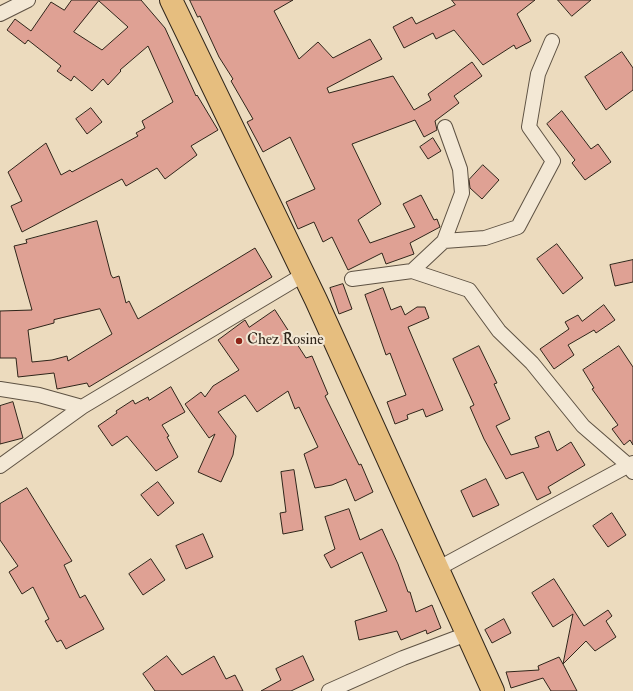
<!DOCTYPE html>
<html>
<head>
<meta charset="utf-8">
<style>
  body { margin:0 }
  canvas { display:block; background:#ecdbbe }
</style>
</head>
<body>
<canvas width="633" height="691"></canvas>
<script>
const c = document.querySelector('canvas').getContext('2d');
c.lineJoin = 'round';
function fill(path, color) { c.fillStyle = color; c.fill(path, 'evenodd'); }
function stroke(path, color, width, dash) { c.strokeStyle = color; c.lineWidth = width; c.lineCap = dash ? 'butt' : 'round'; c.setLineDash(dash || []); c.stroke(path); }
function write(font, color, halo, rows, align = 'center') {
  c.font = font + ' "IM FELL Double Pica",serif'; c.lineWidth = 4; c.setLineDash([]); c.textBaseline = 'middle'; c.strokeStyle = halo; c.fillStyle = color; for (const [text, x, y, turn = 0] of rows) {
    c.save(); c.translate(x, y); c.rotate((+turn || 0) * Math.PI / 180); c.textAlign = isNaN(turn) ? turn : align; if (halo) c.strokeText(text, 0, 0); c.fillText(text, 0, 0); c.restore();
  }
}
const building = new Path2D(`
  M72,0h69l24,28 31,68 1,-1 21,35 -27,16 6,9 -32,24 -8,-11 -31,18 -4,-7 -100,53 -11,-26 11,-5 -14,-29 38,-29 15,32 9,-5 2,2 66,-36 -2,-3 9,-5 -3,-7 31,-19 -25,-56 -28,24 1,1 -13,14 -5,-6 -11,12 -18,-15 -3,5 -14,-10 4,-5 -33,-26 -3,4 -18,-14 8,-11 16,12 20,-29 13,8zM99,1l29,26 -26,23 -28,-18z
  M190,0h103l-19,11 25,48 19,-17 15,16 37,-19 12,20 -55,29 2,5 64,-17 21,34 17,-10 -3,-6 44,-32 10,14 -28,20 5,7 -24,18 2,9 -13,7 -9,-17 -63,24 29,60 -23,16 12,23 45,-16 -12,-23 18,-9 13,25 3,-1 3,8 -30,16 4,11 -28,10 -4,-11 -34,17 -16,-33 -9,5 -9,-20 -16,7 -12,-27 29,-13 -25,-52 -27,15 -16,-30 6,-3 -22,-38 2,-2 -14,-22 -19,-41 -2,1z
  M452,0h83l-18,14 14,27 -15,8 -2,-4 -31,20 -29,-35 -18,9 -3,-6 -29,15 -11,-21 19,-10 4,7 39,-19z
  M558,0h33l-19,16z
  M622,52l11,16v22l-27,20 -21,-33z
  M91,108l11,14 -15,12 -11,-15z
  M562,111l29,38 7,-5 13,18 -26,18 -13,-17 3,-3 -28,-36z
  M433,138l8,13 -13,8 -8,-12z
  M483,165l16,15 -17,19 -12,-11 -1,-8z
  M97,221l14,54 2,3 6,-2 7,27 3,-2 9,18 117,-71 17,29 -183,110 -2,-4 -30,6 -3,-16 -36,4 -2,-19h-16v-47l32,-1 -18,-64 13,-3 -1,-3zM100,309l12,25 -44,27 -1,-5 -15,4 -20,2 -4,-32 26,-7v-3z
  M557,244l26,34 -20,16 -26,-35z
  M633,260v22l-18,4 -5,-21z
  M343,284l9,25 -13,5 -9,-26z
  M383,288l8,22 10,-4 4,9 12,-8h8l4,11 -21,9 35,83 -17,7 -3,-8 -16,6 1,4 -13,5 -8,-22 19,-7 -16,-42 -4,2 -21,-60z
  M604,305l11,15 -19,13 -2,-3 -26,15 6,10 -20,14 -14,-20 29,-20 -4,-7 13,-7 4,6z
  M275,310l31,48 6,-2 16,38 -3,2 34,69 2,-1 12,28 -18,9 -9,-22 -14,6 -17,3 -11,-34 14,-7 -19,-40 -4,2 -7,-18 -31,21 -12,-17 -27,17 18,24 -3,19 -12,27 -23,-10 17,-38 -6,4 -24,-34 16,-12 4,5 8,-11 26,-16 -21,-30 27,-20 4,7z
  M479,346l18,37 -3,1 16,35 -14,7 15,29 28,-8 -4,-10 14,-6 8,20 14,-9 14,23 -37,22 3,6 -14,7 -14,-28 -17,7 -22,-40 -14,-32 4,-2 -21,-46z
  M619,346l14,21v78l-3,-5 -6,5 -12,-16 6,-4 -26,-36 2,-1 -11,-18z
  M171,387l14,25 -23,13 7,11 -2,1 11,20 -22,14 -29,-35 -15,10 -14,-20 19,-13 -1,-2 17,-11 2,4 13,-7 1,3z
  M13,402l10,36 -23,6v-38z
  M294,470l9,60 -20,4 -3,-21 6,-1 -5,-40z
  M486,479l13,26 -26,12 -12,-26z
  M158,482l16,21 -16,13 -17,-21z
  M27,488l45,73 -8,4 16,33 5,-3 19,34 -38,20 -5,-9 -4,2 -12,-21 4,-2 -16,-32 -11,7 -13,-22 9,-6 -18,-26v-36z
  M349,509l11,31 22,-11 16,35 10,28h2l6,20 16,-7 9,23 -14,6 -1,-4 -25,10 -4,-9 -38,9 -4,-19 32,-10 -25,-59 -31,16 -7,-13 11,-6 -10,-32z
  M612,513l14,22 -18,12 -15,-21z
  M203,534l10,23 -27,12 -10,-23z
  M151,559l14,21 -22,15 -14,-21z
  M554,579l30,47 24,-16 4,6 -6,5 10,16 -21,14 -9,-10 -23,23 14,27h-26l-8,-13 -32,10 -5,-16 33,-2 -1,-4 21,-9 4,7 10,-50 -20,13 -21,-34z
  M504,619l7,14 -19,10 -7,-13z
  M167,656l15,19 32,-19 12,23 9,-4 8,16h-88l-12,-17z
  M303,656l11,24 -23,11h-30l20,-11 -5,-11z`);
fill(building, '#dfa194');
stroke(building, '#2f251a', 1);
const street = new Path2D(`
  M0,14l28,-14
  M444,241l41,-3 33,-11 35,-66 -24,-34 9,-53 14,-33
  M412,271l32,-30 18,-48 -2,-24 -15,-42
  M352,279l60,-8 57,19 30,41 33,32 51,63 45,39 5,7
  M0,389l39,6 43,12
  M0,466l82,-59 221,-132
  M437,569l196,-106
  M329,691l74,-33 64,-24`);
const primary = new Path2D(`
  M171,0l145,300 177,391`);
stroke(street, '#5e5243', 16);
stroke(primary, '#2f251a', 24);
stroke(street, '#f3e8d5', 14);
stroke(primary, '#e6be7f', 22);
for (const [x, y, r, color] of [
  [239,341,4,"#8f2418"]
]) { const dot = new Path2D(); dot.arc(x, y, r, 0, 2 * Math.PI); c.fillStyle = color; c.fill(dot); stroke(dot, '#f3e8d5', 1.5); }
write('15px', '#2f251a', '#f3e8d5', [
  ["Chez Rosine",247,341]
], 'left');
</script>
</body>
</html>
